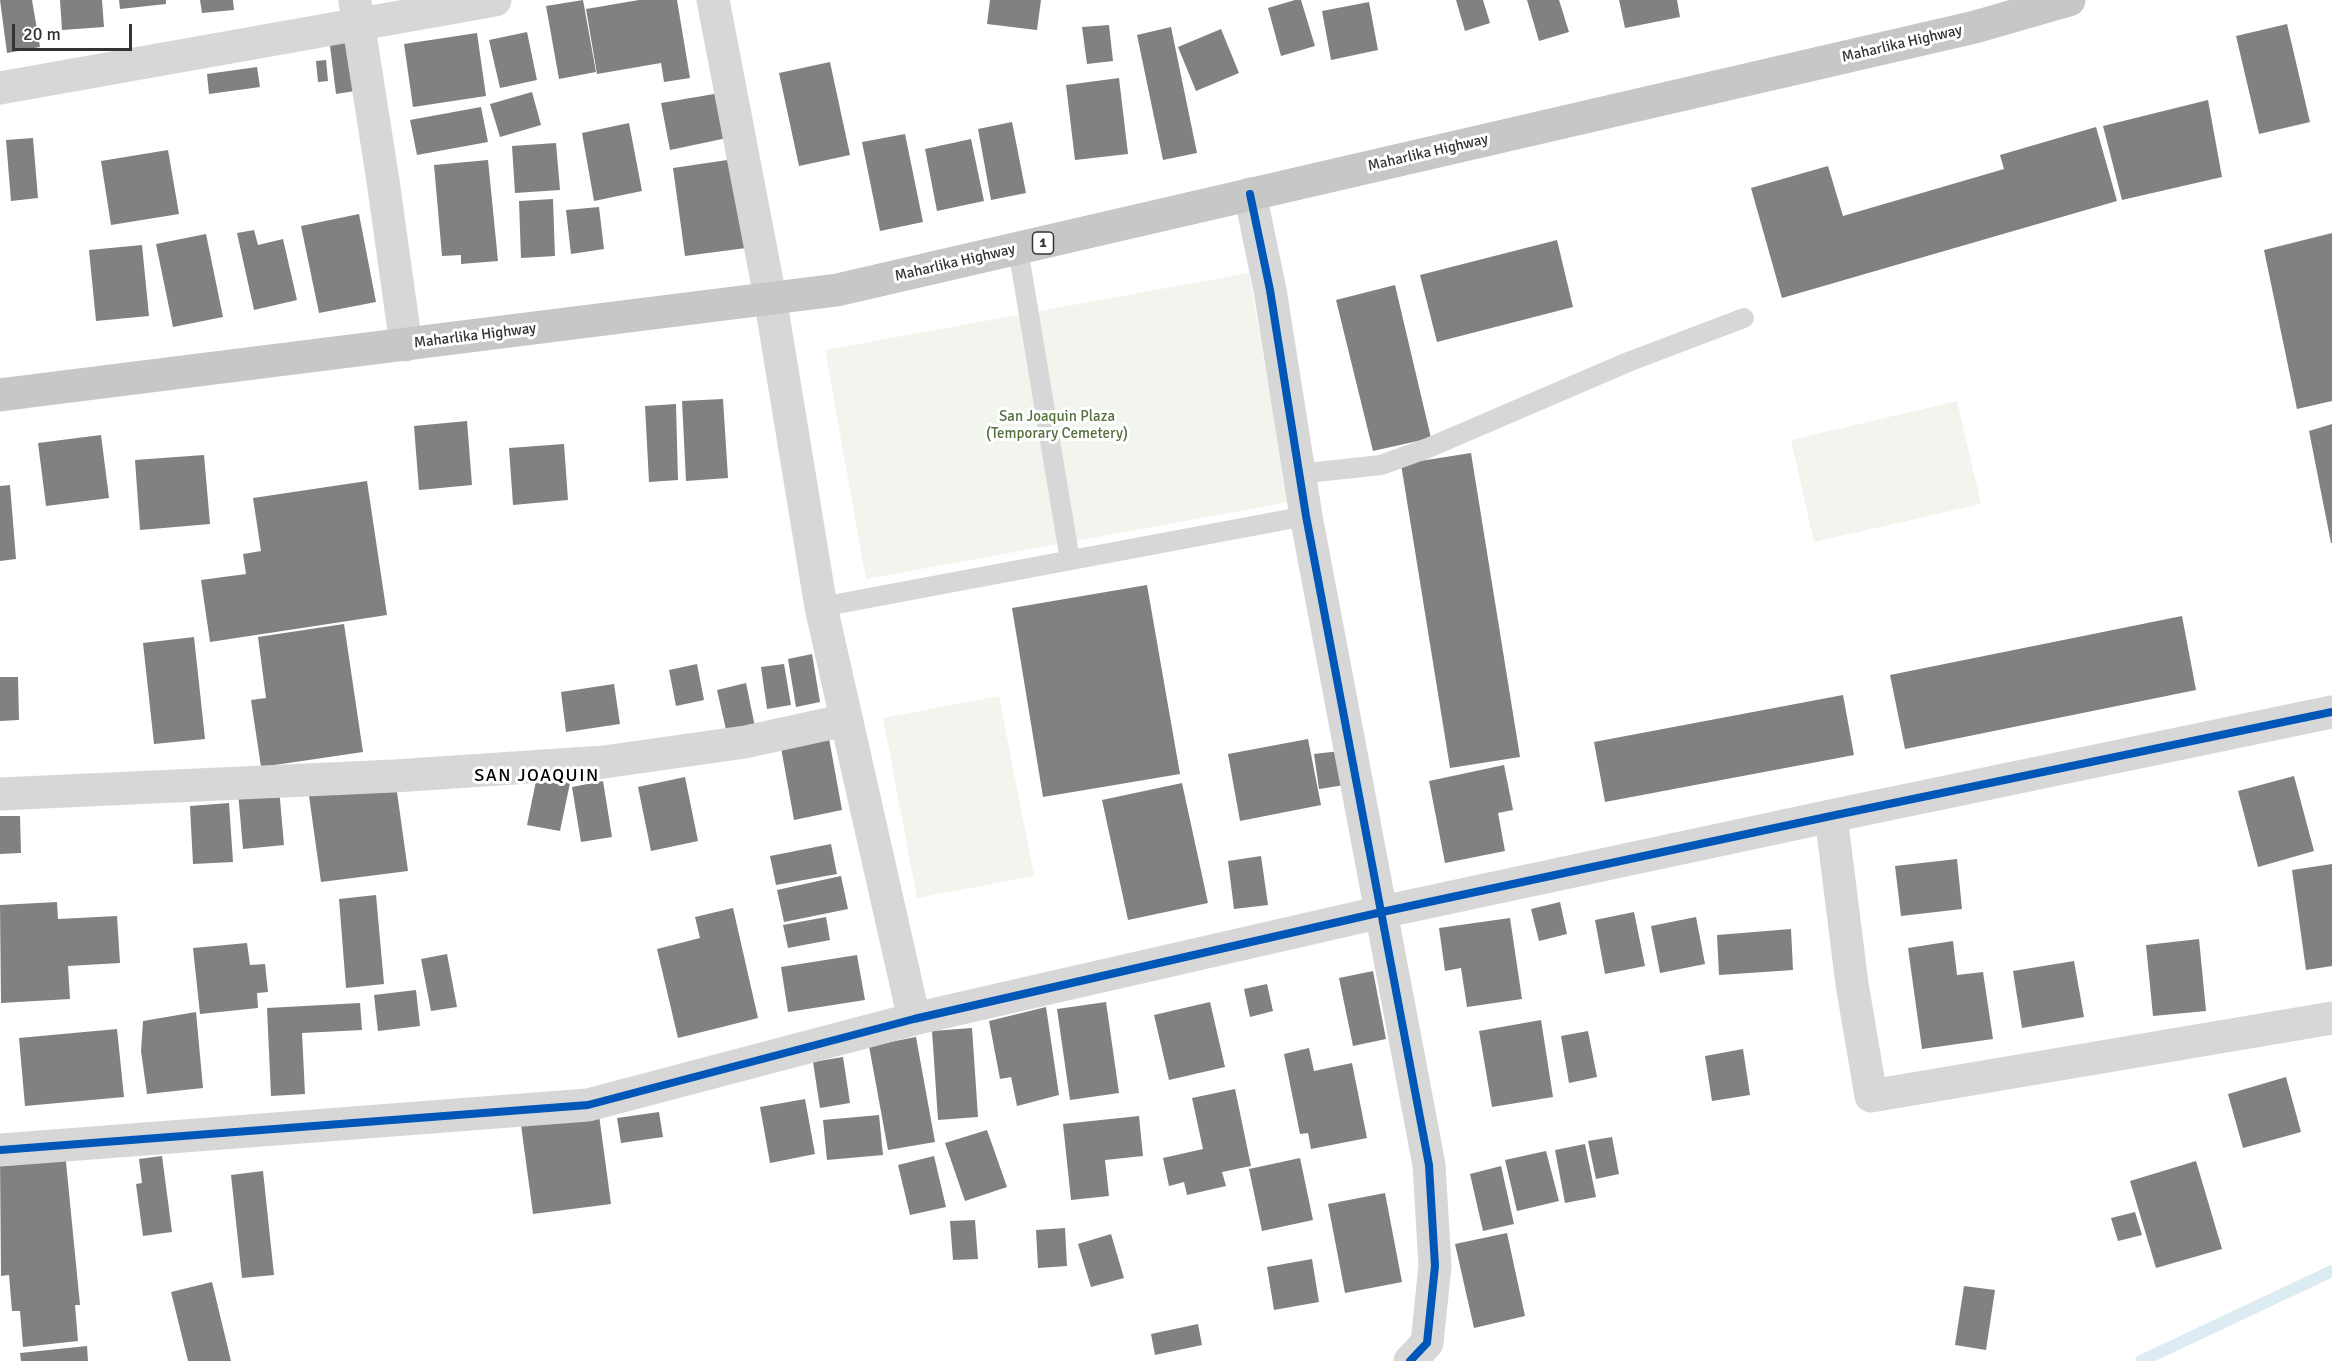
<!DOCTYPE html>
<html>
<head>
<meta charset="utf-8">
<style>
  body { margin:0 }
  #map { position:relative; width:2332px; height:1361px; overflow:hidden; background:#fff; font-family:Signika,sans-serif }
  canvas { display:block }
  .scale { position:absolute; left:12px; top:24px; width:120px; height:27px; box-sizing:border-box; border:3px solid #333; border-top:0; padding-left:8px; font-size:18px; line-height:21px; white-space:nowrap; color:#333; -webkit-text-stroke:4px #fff; paint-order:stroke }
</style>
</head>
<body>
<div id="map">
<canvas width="2332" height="1361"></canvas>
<div class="scale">20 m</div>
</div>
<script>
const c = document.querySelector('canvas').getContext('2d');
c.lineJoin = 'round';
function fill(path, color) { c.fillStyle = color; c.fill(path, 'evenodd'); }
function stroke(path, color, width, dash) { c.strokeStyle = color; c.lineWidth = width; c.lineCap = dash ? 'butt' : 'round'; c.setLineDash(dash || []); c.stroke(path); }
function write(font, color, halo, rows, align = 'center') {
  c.font = font + ' Signika,sans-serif'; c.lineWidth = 6; c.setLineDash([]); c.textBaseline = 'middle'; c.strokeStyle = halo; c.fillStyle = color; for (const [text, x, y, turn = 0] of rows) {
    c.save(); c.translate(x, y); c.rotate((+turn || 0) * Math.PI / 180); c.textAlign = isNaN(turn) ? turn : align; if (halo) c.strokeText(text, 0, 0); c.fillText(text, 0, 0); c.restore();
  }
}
fill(new Path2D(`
  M1249,273l40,229 -423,77 -41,-229z
  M1957,401l24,103 -167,38 -23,-102z
  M999,696l35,180 -117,22 -34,-180z`), '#f1f5ed');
stroke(new Path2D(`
  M2141,1361l191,-90`), '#ddebf3', 12);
fill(new Path2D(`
  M0,0h32l8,47 -33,6z
  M60,0h42l2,27 -42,3z
  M119,0h47v4l-46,5z
  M200,0h33l1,10 -32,3z
  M583,0l13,72 -37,7 -13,-73z
  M639,0h38l13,78 -26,4 -3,-19 -64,11 -11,-65z
  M990,0h51l-4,30 -50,-6z
  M1295,0h6l14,46 -34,10 -13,-48z
  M1456,0h27l7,23 -25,8z
  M1527,0h32l10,32 -30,9z
  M1619,0h58l3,17 -55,11z
  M1369,2l9,48 -47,10 -9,-49z
  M2287,24l23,98 -51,12 -23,-98z
  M1109,25l4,36 -26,3 -5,-37z
  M1171,27l26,126 -34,7 -26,-125z
  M1221,29l18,44 -43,18 -18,-44z
  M527,32l10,48 -37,8 -11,-48z
  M477,33l9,63 -73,11 -9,-63z
  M348,36l7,55 -19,3 -7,-56z
  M326,60l2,21 -10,1 -2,-21z
  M830,62l20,93 -51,11 -20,-93z
  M257,67l3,20 -51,7 -2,-20z
  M1119,78l9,76 -53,6 -9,-75z
  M532,92l9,33 -41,12 -10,-33z
  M720,93l7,45 -57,12 -9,-47z
  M2208,100l14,77 -100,23 -19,-74z
  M481,107l7,35 -71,13 -7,-35z
  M1012,122l14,71 -35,7 -13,-71z
  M629,123l13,68 -48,10 -12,-68z
  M2096,127l21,74 -335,97 -31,-110 77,-22 15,50 161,-47 -4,-14z
  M905,134l18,88 -43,9 -18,-89z
  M33,138l5,60 -27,3 -5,-61z
  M971,139l13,62 -47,10 -12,-62z
  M556,143l4,47 -45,3 -3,-47z
  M168,150l11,64 -68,11 -10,-64z
  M734,159l12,89 -61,8 -12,-88z
  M488,160l10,101 -37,3v-9l-19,1 -8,-91z
  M553,199l2,57 -34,2 -2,-57z
  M599,207l5,42 -33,5 -5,-44z
  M359,214l17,88 -57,11 -18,-87z
  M254,230l4,15 25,-6 14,61 -43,10 -17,-77z
  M2332,233v168l-35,8 -33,-159z
  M206,234l17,83 -50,10 -17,-83z
  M1557,240l16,67 -136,35 -17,-67z
  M142,245l7,71 -53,5 -7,-71z
  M1395,285l36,153 -58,13 -37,-151z
  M723,399l5,79 -42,3 -4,-80z
  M676,404l2,76 -29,2 -4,-76z
  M467,421l5,64 -53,5 -5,-64z
  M2332,424v119h-1l-22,-112z
  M101,435l8,63 -63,8 -8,-63z
  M564,444l4,56 -55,5 -4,-57z
  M1471,453l49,304 -70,11 -49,-304z
  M204,455l6,69 -70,6 -5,-70z
  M367,481l20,134 -177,27 -9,-62 45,-6 -3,-20 18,-3 -8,-53z
  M10,485l6,74 -16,2v-75z
  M1147,585l33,189 -137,23 -31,-189z
  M2182,616l14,74 -291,59 -15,-74z
  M344,624l19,128 -102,15 -10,-67 15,-2 -8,-61z
  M194,637l11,102 -51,5 -11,-101z
  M812,654l8,48 -24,5 -8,-48z
  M697,664l7,36 -28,6 -7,-36z
  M784,664l7,41 -24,4 -6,-42z
  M0,677h18l1,43 -19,1z
  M746,683l9,44 -28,7 -10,-44z
  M614,684l6,40 -54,8 -5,-40z
  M1843,695l11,60 -249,47 -11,-60z
  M828,733l14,77 -48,10 -14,-78z
  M1308,739l13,66 -81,16 -12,-67z
  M1340,751l5,34 -26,4 -5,-35z
  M1504,765l9,45 -15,3 7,38 -60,12 -16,-82z
  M537,776l33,7 -10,48 -33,-6z
  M2294,776l20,75 -56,16 -20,-76z
  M685,777l13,64 -47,10 -13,-64z
  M603,781l9,56 -31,5 -9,-55z
  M1182,783l26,120 -80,17 -26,-120z
  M396,785l12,86 -87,11 -12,-86z
  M279,788l5,57 -41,4 -5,-57z
  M229,803l4,59 -40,2 -3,-58z
  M0,816h20l1,37 -21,1z
  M831,844l6,30 -61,11 -6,-29z
  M1261,856l7,49 -34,4 -6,-48z
  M1957,859l5,50 -61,7 -6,-50z
  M2332,864v102l-26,4 -14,-100z
  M841,876l7,33 -64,13 -7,-32z
  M376,895l8,89 -38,4 -7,-89z
  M57,902l1,17 59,-3 3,47 -52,3 2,33 -69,4 -1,-98z
  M1560,902l7,32 -28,7 -8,-32z
  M733,908l25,110 -80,20 -21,-89 43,-11 -5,-21z
  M1634,912l11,54 -40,8 -10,-54z
  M826,917l4,23 -42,8 -5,-23z
  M1696,917l9,47 -45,9 -9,-47z
  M1510,918l12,81 -55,8 -6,-39 -16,3 -6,-43z
  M1791,929l2,41 -74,5 -2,-40z
  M2199,939l7,72 -53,5 -7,-71z
  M1953,941l4,34 26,-3 10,67 -71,10 -14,-101z
  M247,943l3,22 15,-1 3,28 -11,1 1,15 -58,6 -7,-66z
  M447,954l10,53 -26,4 -10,-52z
  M857,955l8,45 -77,12 -7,-45z
  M2074,961l10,56 -62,11 -9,-57z
  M1373,971l13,68 -33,7 -14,-68z
  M1267,984l6,27 -23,6 -6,-28z
  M416,990l4,36 -42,5 -4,-36z
  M1106,1002l13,91 -49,7 -13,-91z
  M1210,1002l15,65 -56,13 -15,-65z
  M360,1003l2,27 -60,3 3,61 -34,2 -4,-88z
  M1046,1007l13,88 -42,11 -6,-29 -11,2 -11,-58z
  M196,1012l7,76 -56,6 -6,-43 2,-30z
  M1541,1020l12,77 -61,10 -13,-76z
  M972,1028l6,89 -40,3 -6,-89z
  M117,1029l7,68 -99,9 -6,-68z
  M1588,1031l9,46 -28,6 -8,-47z
  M916,1037l19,105 -47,8 -19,-104z
  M1309,1048l5,23 38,-8 15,75 -56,11 -3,-16 -8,1 -16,-80z
  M1743,1049l7,46 -38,6 -7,-45z
  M843,1057l7,46 -30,5 -7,-46z
  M2286,1077l15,55 -58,16 -15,-54z
  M1235,1089l16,77 -29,6 4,14 -39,9 -3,-13 -15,4 -6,-28 40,-9 -11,-51z
  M805,1099l10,55 -45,9 -10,-56z
  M659,1112l4,25 -42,6 -4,-25z
  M599,1115l12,89 -78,10 -12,-89z
  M879,1115l4,40 -56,5 -4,-40z
  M1139,1116l4,40 -38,4 4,36 -38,4 -8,-76z
  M987,1130l20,57 -42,14 -20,-58z
  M1612,1137l7,37 -23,5 -8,-38z
  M1585,1144l11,53 -31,6 -10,-53z
  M1546,1151l13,50 -42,10 -12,-51z
  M65,1152l15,153h-5l3,36 -55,6 -3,-36h-8l-3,-36 -8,1 -1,-117z
  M162,1156l10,76 -29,4 -7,-52 6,-1 -3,-24z
  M934,1156l12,51 -36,8 -12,-50z
  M1300,1158l13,62 -51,11 -13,-62z
  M2196,1161l26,88 -66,19 -26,-87z
  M1501,1166l13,58 -31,7 -13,-57z
  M263,1171l11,104 -32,3 -11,-103z
  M1385,1193l17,89 -57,11 -17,-89z
  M2135,1212l7,23 -24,6 -7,-23z
  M975,1220l3,39 -25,1 -3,-39z
  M1065,1228l2,38 -29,2 -2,-38z
  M1507,1233l18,83 -51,12 -19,-84z
  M1111,1234l13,44 -33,9 -13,-43z
  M1312,1259l7,43 -45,8 -7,-43z
  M212,1282l19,79h-43l-17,-69z
  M1964,1286l31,4 -9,60 -31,-5z
  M1198,1324l4,21 -47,10 -4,-21z
  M87,1346l1,15h-67l-1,-8z`), '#818181');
stroke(new Path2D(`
  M1018,249l52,311
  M1298,474l83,-9 47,-17 200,-86 116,-44
  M821,607l485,-91`), '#d7d7d7', 20);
stroke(new Path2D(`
  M713,0l57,297 51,310 93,412
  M355,2l28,179 23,164
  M0,88l495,-88
  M1250,194l20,96 36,226 123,649 6,101 -8,77 -17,18
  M0,794l394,-18 210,-14 141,-20 101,-22
  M1831,816l21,168 19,112 461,-78
  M0,1150l588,-45 326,-86 468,-107 449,-96 501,-104`), '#d7d7d7', 33);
stroke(new Path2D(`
  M0,395l837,-105 1138,-263 94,-27`), '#c7c7c7', 33);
stroke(new Path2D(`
  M1250,194l20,96 36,226 123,649 6,101 -8,77 -17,18
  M0,1150l588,-45 326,-86 468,-107 449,-96 501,-104`), '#0057b8', 8);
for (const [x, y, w] of [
  [1043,243,21]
]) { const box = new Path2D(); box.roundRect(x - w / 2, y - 11, w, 22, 4.5); c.fillStyle = '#fff'; c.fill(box); stroke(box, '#333', 1.5); }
write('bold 14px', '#333', null, [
  ["1",1043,243]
]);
write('15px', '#333', '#fff', [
  ["Maharlika Highway",1902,44,-13],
  ["Maharlika Highway",1428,153,-13],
  ["Maharlika Highway",955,263,-13],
  ["Maharlika Highway",475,336,-7]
]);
write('15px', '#56703f', '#fff', [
  ["San Joaquin Plaza",1057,417],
  ["(Temporary Cemetery)",1057,434]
]);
c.letterSpacing = '1.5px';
write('18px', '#000', '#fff', [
  ["SAN JOAQUIN",537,776]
]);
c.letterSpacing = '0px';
</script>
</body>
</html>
